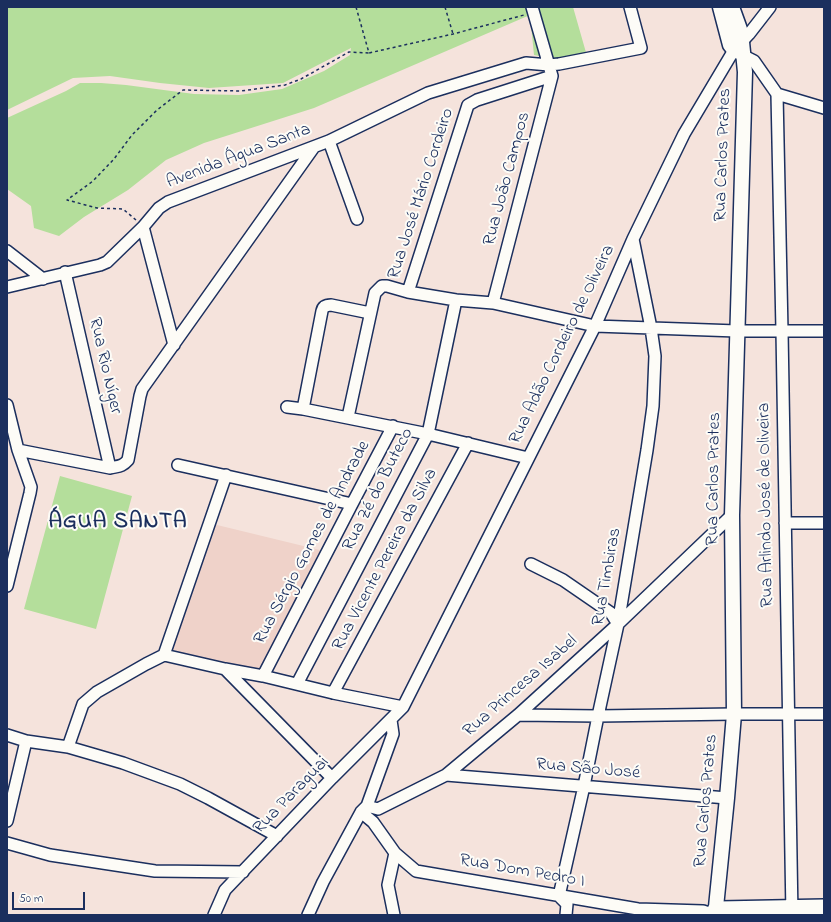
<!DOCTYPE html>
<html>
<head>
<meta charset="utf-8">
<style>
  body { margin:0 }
  #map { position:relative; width:831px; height:922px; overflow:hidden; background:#f5e3dc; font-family:"Indie Flower",sans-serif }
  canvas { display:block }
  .frame { position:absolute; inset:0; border:8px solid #1b2f5e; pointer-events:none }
  .scale { position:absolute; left:12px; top:892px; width:73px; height:18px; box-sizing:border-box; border:2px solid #1b2f5e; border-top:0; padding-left:5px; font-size:12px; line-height:14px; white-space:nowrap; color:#1b2f5e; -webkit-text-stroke:3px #fdfcf7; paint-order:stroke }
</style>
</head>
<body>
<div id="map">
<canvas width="831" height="922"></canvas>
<div class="frame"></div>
<div class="scale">50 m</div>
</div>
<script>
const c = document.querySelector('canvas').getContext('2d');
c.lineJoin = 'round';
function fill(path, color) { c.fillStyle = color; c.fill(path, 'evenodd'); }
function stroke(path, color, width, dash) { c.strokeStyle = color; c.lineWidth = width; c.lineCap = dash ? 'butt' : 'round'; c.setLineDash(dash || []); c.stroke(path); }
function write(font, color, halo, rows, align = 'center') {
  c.font = font + ' "Indie Flower",sans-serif'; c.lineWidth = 4; c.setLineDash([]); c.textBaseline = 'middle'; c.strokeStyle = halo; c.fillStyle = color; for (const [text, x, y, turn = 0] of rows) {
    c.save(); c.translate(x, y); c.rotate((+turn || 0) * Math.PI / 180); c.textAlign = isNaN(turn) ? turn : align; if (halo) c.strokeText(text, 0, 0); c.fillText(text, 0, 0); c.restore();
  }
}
fill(new Path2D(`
  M213,524l111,27 -64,121 -92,-20z`), '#efd2c9');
fill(new Path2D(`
  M7,7h566l14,49 -28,4 -25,-5 -4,-40 -216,93 -110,35 -38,17 -38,30 -44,27 -25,19 -25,-8 -3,-22 -24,-17v-71l59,-27 14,-8h21l25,2 68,9 45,1 43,-6 42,-18 26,-16 1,-7 -68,35 -74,5 -49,-5 -50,-7 -37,2 -66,32z
  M60,476l72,20 -36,133 -72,-20z`), '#b4de9b');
const minor = new Path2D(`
  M738,53l16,8 23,33 47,14
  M777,94l5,237 10,584
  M329,141l28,78
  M143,227l31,118
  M7,251l36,28
  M65,272l45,196
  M7,287l93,-22 7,-3 36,-35 16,-19 9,-6 161,-61 99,-48 98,-30 23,2 10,-1 82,-16 -11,-41
  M408,292l60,-187 9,-5 75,-24
  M493,303l59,-227 -20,-69
  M7,405l11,45 13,37 -1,6 -23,93
  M287,407l16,2 125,25 100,24
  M303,409l19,-98c1,-5 5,-6 9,-6l39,8
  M348,417l27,-124 7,-7h5l21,6 48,8 37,3 102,23 142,5h87
  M18,450l92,18c8,-2 12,-1 18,-8l12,-64 2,-7 172,-242
  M178,465l174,39
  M785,523h39
  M531,564l32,16 48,33 7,11
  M164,655l62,-180
  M225,669l107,109
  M263,676l89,-172 41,-78
  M297,684l131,-250 28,-134
  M333,693l135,-250
  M518,715l80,1 136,-2h90
  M7,735l19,6 42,6 55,16 57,21 28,14 69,38
  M68,747l15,-43 14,-12 49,-28 18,-9 61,14 38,7 70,17 70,14
  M446,775l281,23
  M367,806l11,3 68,-34 72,-60 100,-91 114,-109
  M361,812l12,10 22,31 21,18 222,38 65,2 9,3h112
  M7,821l19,-80
  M7,843l43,12 105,16 88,1
  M719,907l105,-2
  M214,915l11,-25 107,-112 71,-71 192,-381 38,-87 51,-105 50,-84 15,-16 21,-27
  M308,915l15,-33 38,-70 6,-6 26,-72 -2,-14
  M394,915l-6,-30 7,-32
  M566,915l1,-11 -8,-8 25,-110 14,-70 20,-92 29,-174 6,-44 2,-50 -4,-28 -18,-89`);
const tertiary = new Path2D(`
  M720,7l10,38 4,5
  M712,915l4,-8 11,-109 7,-84 -2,-199 13,-443 -4,-40 -9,-25`);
stroke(minor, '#1b2f5e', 14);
stroke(tertiary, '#1b2f5e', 17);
stroke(new Path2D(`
  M271,7v1
  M356,7l13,46 84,-19 71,-19
  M445,7l8,27
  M136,220l-13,-11 -26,-1 -30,-8 26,-19 21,-22 18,-24 25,-25 26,-20 58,1 44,-6 16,-6 48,-27 20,1`), '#1b2f5e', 1.5, [3, 3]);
stroke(minor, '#fdfcf7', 11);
stroke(tertiary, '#fdfcf7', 14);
write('18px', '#1b2f5e', '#fdfcf7', [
  ["Rua Carlos Prates",724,155,-88],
  ["Avenida Água Santa",239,157,-21],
  ["Rua João Campos",508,179,-75],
  ["Rua José Mário Cordeiro",422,194,-72],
  ["Rua Adão Cordeiro de Oliveira",563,345,-64],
  ["Rua Rio Níger",104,366,77],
  ["Rua Carlos Prates",715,479,-89],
  ["Rua Zé do Buteco",379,490,-63],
  ["Rua Arlindo José de Oliveira",767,505,-91],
  ["Rua Sérgio Gomes de Andrade",313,543,-62],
  ["Rua Vicente Pereira da Silva",386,560,-62],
  ["Rua Timbiras",608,577,-80],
  ["Rua Princesa Isabel",521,687,-41],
  ["Rua São José",588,770,5],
  ["Rua Paraguai",292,796,-46],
  ["Rua Carlos Prates",707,801,-85],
  ["Rua Dom Pedro I",522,872,10]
]);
c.letterSpacing = '1px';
write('bold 22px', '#1b2f5e', '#fdfcf7', [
  ["ÁGUA SANTA",118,523]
]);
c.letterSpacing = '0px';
</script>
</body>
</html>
